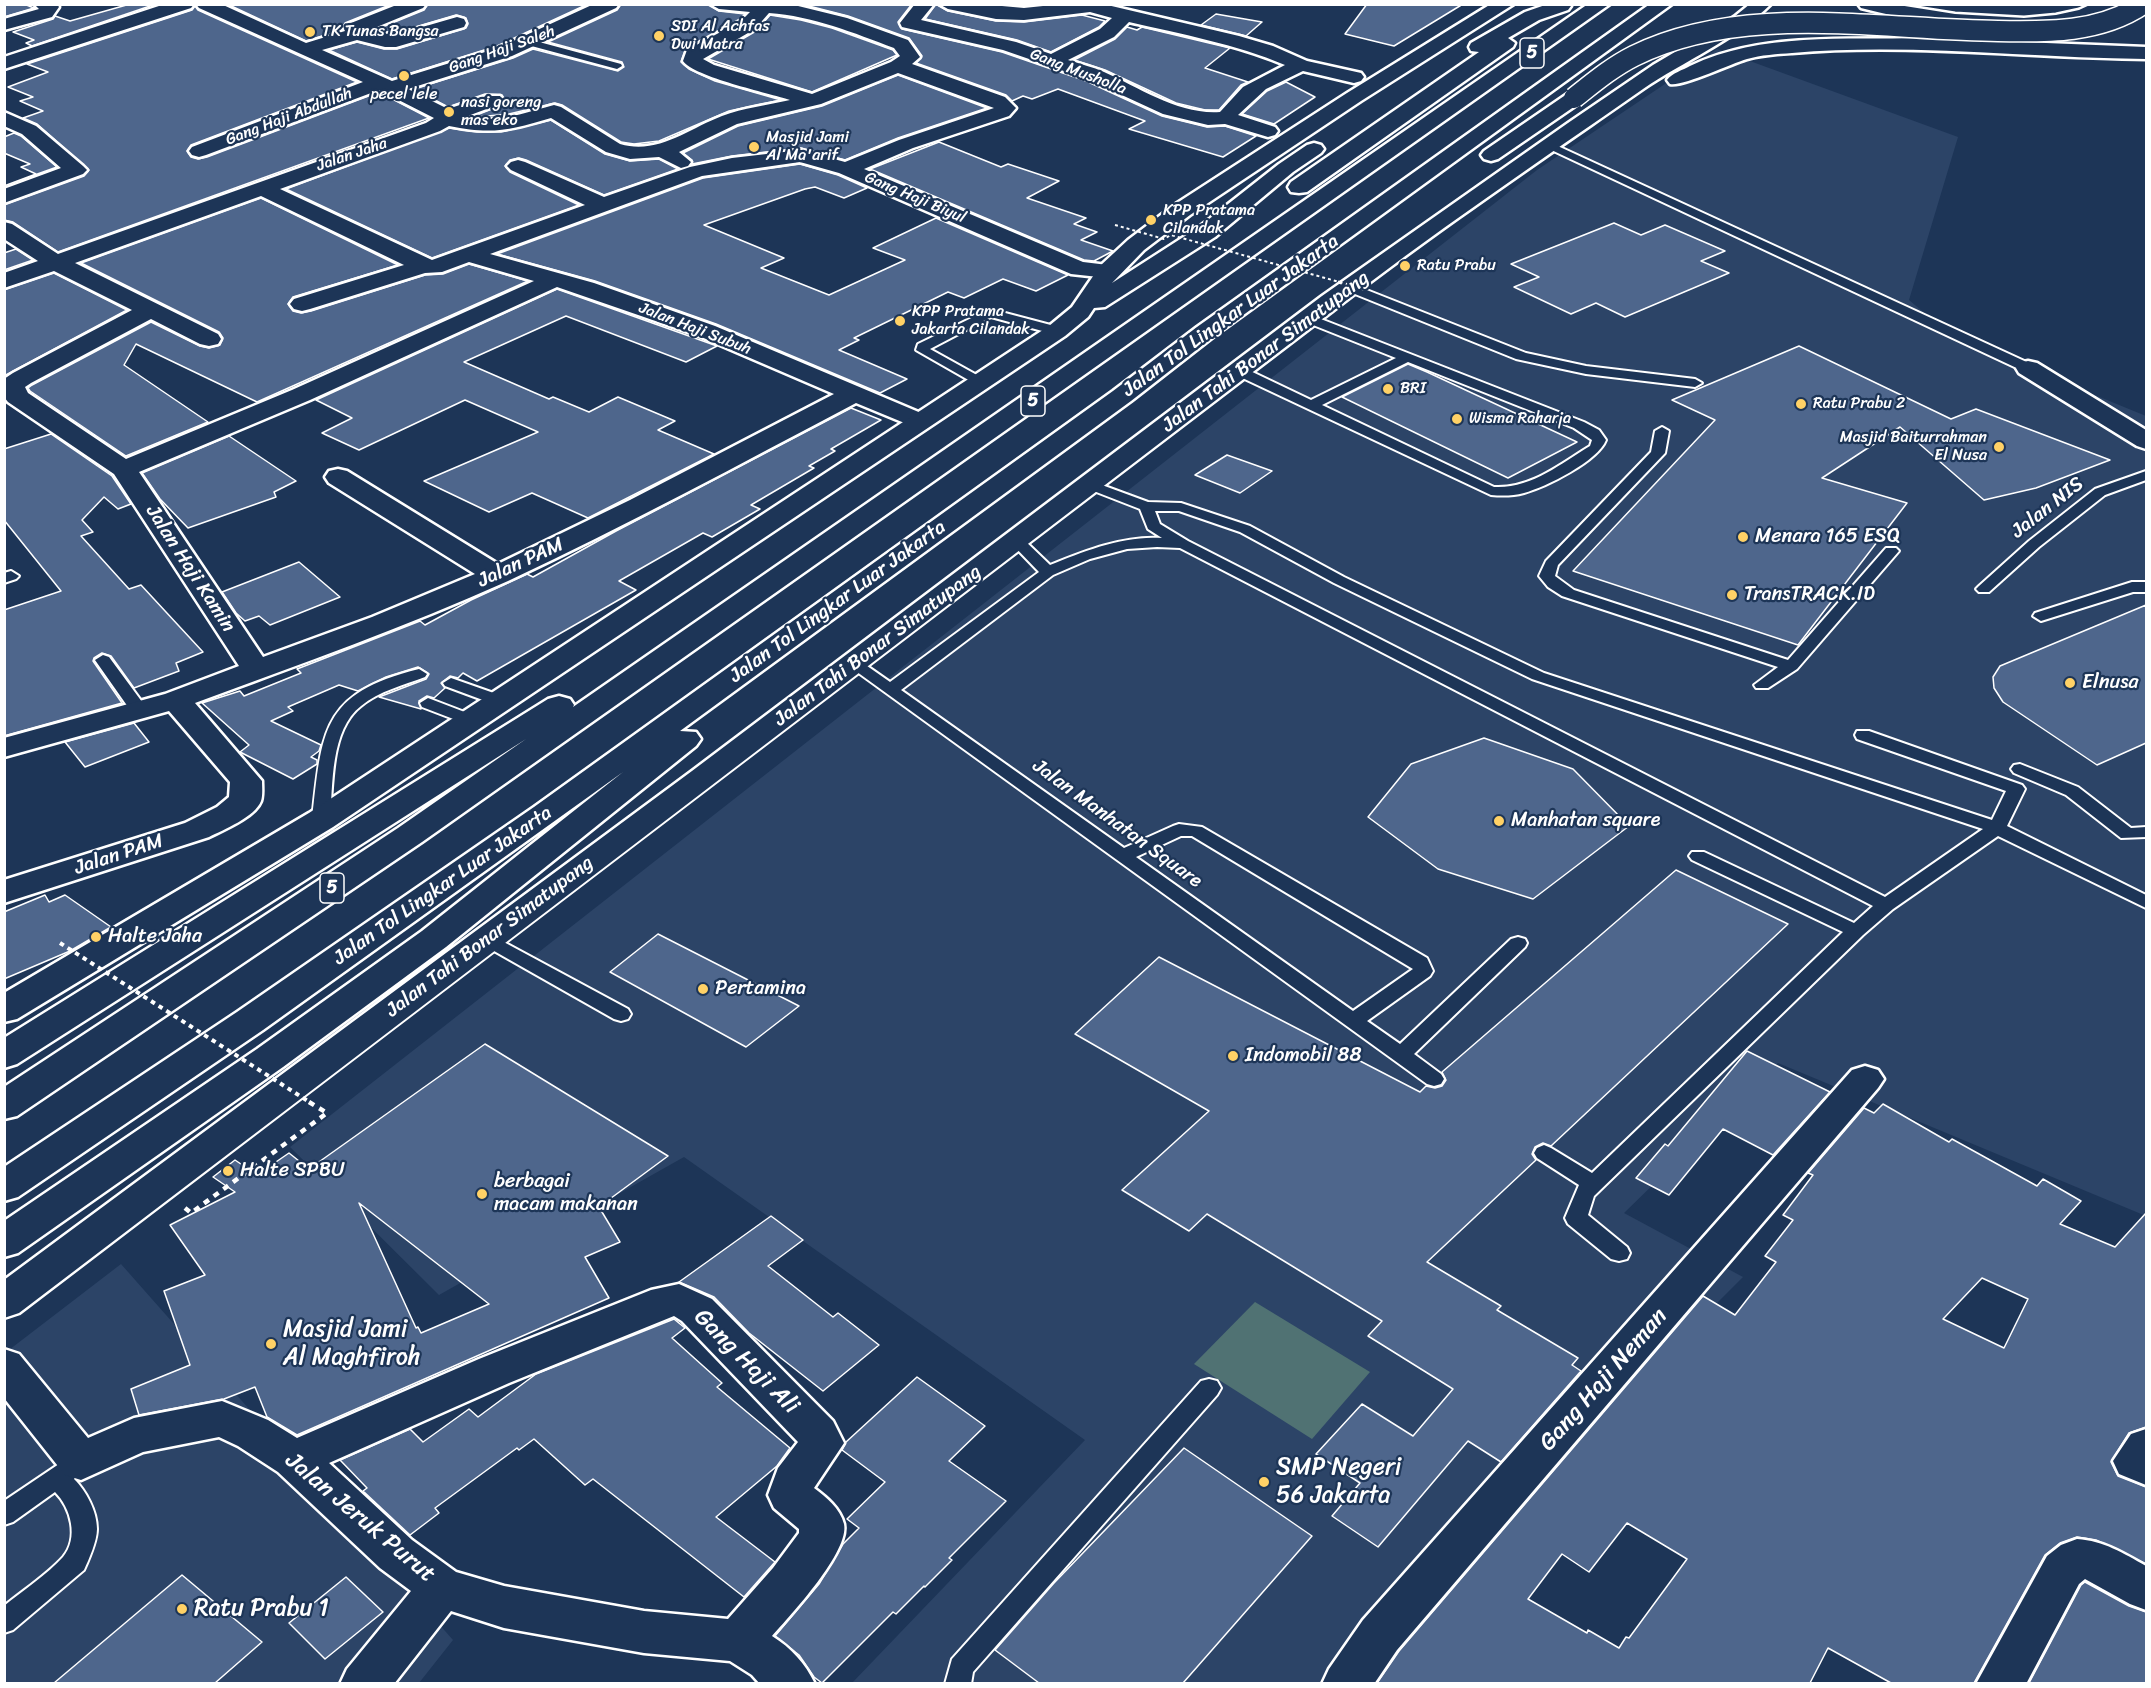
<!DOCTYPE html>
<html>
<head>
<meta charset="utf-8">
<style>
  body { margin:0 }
  #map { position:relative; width:2151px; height:1688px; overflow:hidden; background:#1d3557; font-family:Sriracha,sans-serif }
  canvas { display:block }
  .frame { position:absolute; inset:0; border:6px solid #fff; pointer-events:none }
</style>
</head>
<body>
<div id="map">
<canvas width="2151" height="1688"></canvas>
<div class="frame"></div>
</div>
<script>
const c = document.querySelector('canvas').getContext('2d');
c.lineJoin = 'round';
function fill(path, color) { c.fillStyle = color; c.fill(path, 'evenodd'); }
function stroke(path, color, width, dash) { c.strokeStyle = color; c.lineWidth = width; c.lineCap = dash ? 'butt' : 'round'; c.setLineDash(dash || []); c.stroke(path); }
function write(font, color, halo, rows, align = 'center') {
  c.font = font + ' Sriracha,sans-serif'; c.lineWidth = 4.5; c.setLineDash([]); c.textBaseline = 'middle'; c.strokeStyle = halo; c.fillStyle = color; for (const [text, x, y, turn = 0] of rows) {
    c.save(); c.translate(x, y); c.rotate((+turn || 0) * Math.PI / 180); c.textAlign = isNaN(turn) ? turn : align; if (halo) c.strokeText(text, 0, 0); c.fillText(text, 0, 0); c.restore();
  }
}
fill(new Path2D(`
  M1717,49l241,88 -49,163 44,37 193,79v800l-368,-153 -154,150 119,64 -183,183 -150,223h-558l233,-243 -401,-283 -245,138 -149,-148 1247,-977z
  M121,1264l332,376 -34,43 -414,1v-331z`), '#2c4467');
fill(new Path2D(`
  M1255,1302l115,70 -58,67 -118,-75z`), '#507273');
const building = new Path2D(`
  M4,4h20l10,4 -30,9z
  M130,4h26l-124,42 -6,-3 8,-3 -21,-8 40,-13 2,-3 15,5z
  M227,4h165l-47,19 -3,7 -36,11z
  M428,4h160l-91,42 -105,33 -63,-29 28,-8 27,7h13l69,-21 2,-4 -2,-6 -10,-3 -61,18 -20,-3 49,-20z
  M621,4h87l11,7 26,3 -5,5 -54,29 -5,14 8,7 26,12 66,19 -52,11 -70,30 -25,3 -13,-2 -59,-37 -7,-2 -46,11 -32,3 -3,-1 28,-11 3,-5 -3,-5 -17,-1 -37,13 -34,-18 99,-31 20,-9 85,22 6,-4 -2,-5 -74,-20 69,-32z
  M801,4h111l-14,18 4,7 100,23 84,29 76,35 45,11 18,-1 31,10 -33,21 -94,-28 16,-8 -87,-32 -26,10 -9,-3 -11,5 -6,-6 -90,-32 6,-7 -13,-18 -61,-22z
  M936,4l12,7 48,10 28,1 58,-7 23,6 -6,6 -48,25 -34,-12 -92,-21z
  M1367,4h96l-69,42 -49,-12z
  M195,6l3,4 159,72 -166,63 -4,6 4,6 7,2 9,-2 172,-65 50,26 -371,134 -45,-30 -9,-2v-15l80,-29 5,-6 -52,-46 -14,-6 20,-7 -23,-10 13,-4 -25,-10 40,-15 -21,-8 165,-54z
  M1216,14l46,8 -16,14 -45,-11z
  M770,15l31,5 31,8 61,22 4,5 -85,37 -104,-33 48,-28z
  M1127,27l10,3 5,-3 88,21 -25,20 43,14 -7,3 -22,25h-14l-29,-7 -71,-33 -31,-10 41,-21z
  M898,75l89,33 -89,30 -53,22 -44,-12 -69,8 -40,8v-4l-9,-7 55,-27 84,-20z
  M1286,82l29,15 -41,27 -32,-10 25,-23z
  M551,120l54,34 25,7 29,-2 19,10 -74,26 -78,-35 -7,-2 -9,2 -5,6 5,6 69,33 -147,53 -146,-69 163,-61 28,4h24z
  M14,133l7,3 36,31 -53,19 32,-12 -15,-7 9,-3 -26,-11v-16z
  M939,142l62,25 7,-3 51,17 -32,17 59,20 -12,6 23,8 -16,8 32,11 -19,10 -10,-1 -214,-91z
  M800,164l38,11 29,13 -23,10 -29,-11 -10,2 -101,36 80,33 -23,10 68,27 76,-35 -32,-12 63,-30 132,57 -32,16 -33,-12 -39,19 -16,-6 -94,46 5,2 -20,10 68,29 -27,14 -164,-69 -121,-43 -98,-27 206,-76z
  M261,198l137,67 -105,32 -5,7 5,7 8,2 10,-2 114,-36 18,-1 26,-10 59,17 -271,121 -121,-58 -12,21 84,57 -82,34 -96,-65 -2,-3 4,-3 119,-63 49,24 9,2 11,-3 3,-7 -4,-6 -138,-69z
  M1614,223l27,12 24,-10 60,26 -24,10 28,12 -104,44 -29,-14 -25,11 -57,-27 25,-10 -28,-13z
  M16,249l17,11 -29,10v-17z
  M54,273l73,37 -123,66v-86z
  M557,289l160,57 -31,16 -120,-46 -102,46 85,37 4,-2 36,15 29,-15 57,24 -17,9 56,24 -126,64 -56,-25 -43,19 -65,-31 114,-49 -73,-32 -106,50 -37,-17 30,-15 -36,-18z
  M1799,346l152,73 25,-10 134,51 -74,28 -52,12 -84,-73 -78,51 85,25 -109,142 -225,-74 142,-151 -43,-20z
  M1408,364l19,8 150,70 -69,36 -166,-81z
  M851,408l30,12 -50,29 4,2 -26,15 5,2 -63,37 9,4 -48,28 -9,-4 -84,48 17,9 -159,91 -14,-8 -5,5 -8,-2 -9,7 4,5 -11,10 -7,-2 -8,5 2,8 -42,-12 47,-18 3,-5 -11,-7 -32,10 -28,14 -19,-6 -51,22 5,4 -22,10 50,24 -2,6 -8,6 6,3v4l-24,15 -53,-27 9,-7 -47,-42 38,-12 4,5 57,-23 -4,-4 123,-48 5,4 46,-25 56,-26 6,3 83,-46z
  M51,434l61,42 19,28 -13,5 -14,-12 -22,23 11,12 -12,4 48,53 12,-4 62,67 -27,11 3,8 -45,17 -23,-32 -9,-3 -8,5 -1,3 29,42 -118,33v-126l57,-19 -57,-71v-71z
  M229,436l67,45 -22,11 2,5 -88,31 -28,-29 -18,-26z
  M1227,455l45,16 -32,22 -45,-18z
  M299,562l41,35 -70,28 -11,-9 -14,5 -9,-8 -14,-21z
  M2146,605v138l-49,22 -94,-63 -9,-14 -1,-11 7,-11z
  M134,723l15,19 -64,25 -20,-25z
  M1484,738l89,31 56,57 -96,73 -95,-30 -70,-52 43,-53z
  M1676,870l112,54 -237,222 -8,-3 -8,4 -3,7 4,6 -109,102 74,44 -4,4 81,48 -6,7 9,6 -80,91 -33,-21 -90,106 -46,-31 28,-33 -44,-29 46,-50 51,32 40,-47 -85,-53 14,-15 -175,-107 -18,17 -67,-41 87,-79 -134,-77 84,-77 261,135 6,-6 9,2 7,-2 4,-6 -4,-8z
  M45,895l4,7 16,-7 46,32 -41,24 -66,28v-67z
  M658,934l141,72 -53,41 -136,-75z
  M485,1044l183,112 -69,51 21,35 -35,15 24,41 -312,137 -30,-18 -12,-30 -31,12 -85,16 -8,-26 59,-24 -26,-74 41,-16 -35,-50 65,-33 -22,-15 22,-17 22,15 32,-22 20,16zM359,1203l130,101 -68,29 -3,-6 -2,1z
  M1747,1051l83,41 -57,63 -50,-26 -54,66 -33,-17 29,-34 3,2z
  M1883,1104l66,38 3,-3 85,47 6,-7 38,22 -21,23 55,23 31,-34v214l-17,6 -18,29 7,14 28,11v77l-50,-24 -19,-3 -17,6 -15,12 -71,128h-83l-63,-35 -18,35h-433l22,-32 304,-355 32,19 41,-53 -11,-6 28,-36 -10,-5 30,-40 -5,-2 56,-65 10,5zM1982,1278l46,21 -24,49 -61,-29zM1627,1523l60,36 -58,79 -3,-1 -7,11 -31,-18 -1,3 -59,-34 34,-45 27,18z
  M771,1216l32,24 -35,26 65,51 5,-4 41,32 -56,46 -74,-58 -35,-36 -35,-15z
  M674,1319l11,9 -13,10 50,45 -5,4 73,61 -13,18 -61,51 59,45 -31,35 -151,-118 -8,6 -51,-46 -15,11 -2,-2 -82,60 4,5 -29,22 -47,-44 4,-3 -27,-28 70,-31 13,13 46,-33 9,8 58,-43z
  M917,1377l68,49 -36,35 57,40 -57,57 3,2 -27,27 -1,-1 -28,28 -3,-2 -71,71 -8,-6 -15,-22 -24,-19 44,-52 24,-40 16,-16 -12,-9 38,-37 -43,-32 4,-8z
  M1184,1448l128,88 -129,147h-144l-44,-33 59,-67z
  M182,1575l80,67 -47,41h-161z
  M346,1577l37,35 -58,47 -36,-36z
  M2085,1582l44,24 17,6v71h-117l52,-98z`);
fill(building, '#4e668c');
stroke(building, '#fff', 1.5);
const lane = new Path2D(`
  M528,39l93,25 1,2 -5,3 -93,-25 -1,-2z
  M1549,142l484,223 2,3 -2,3h-10l-478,-224 -2,-2z
  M1349,283l177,70 60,13 109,13 7,4 -7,4 -109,-13 -70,-15 -171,-69 -2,-3z
  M990,309l72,19 2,3 -7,4 -66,-18 -61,32 54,30 2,3 -2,3 -5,1 -63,-36 2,-6z
  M1308,314l276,108 15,8 7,10c-8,21 -60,47 -82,53 -11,3 -22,3 -33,2l-257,-121 -2,-3 2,-3h10l67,32 85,-42 -93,-37 -1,-3 1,-3zM1408,362l166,66 18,12 -2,6c-30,18 -59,43 -96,41l-172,-82z
  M1662,427l7,4 -4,22 -107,112 -3,11 19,14 214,70 98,-112h10l3,3 -102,118 -29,19h-12l-2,-3 24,-18 -216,-71 -14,-9 -9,-11 7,-15 105,-109 4,-21z
  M2146,471v9l-41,15 -66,52 -50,45h-10l-3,-3 3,-3 50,-45 66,-52z
  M1091,481l57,21 33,1 69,23 94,51 200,96 448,147 14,-29 -149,-52 -2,-4 2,-4h12l153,54 3,4 -18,37 139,69v13l-148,-72 -105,73 -30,26 -269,261 -6,19 39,32 3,6 -3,6 -8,2 -8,-2 -43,-35 -3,-6 14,-33 -42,-27 -3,-5 3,-5 7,-3 7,3 41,25 251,-241 -151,-72 -3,-4 3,-4h12l150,71 19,-17 -693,-358 -23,-1 -30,2 -37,10 -37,16 -152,115 223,158 49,-22 6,-2 23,3 225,131 6,13 -3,5 -63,45 33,23 111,-105 7,-2 7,2 2,4 -2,4 -111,107 27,20 3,5 -3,5 -7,2 -7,-2 -581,-420 8,-5 6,2 30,21 149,-110 -27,-28 -3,-3 3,-3h10l28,27c34,-14 75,-30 112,-27l-14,-9 -8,-20 -54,-21 -2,-3 2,-3zM1155,511h24l61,21 94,51 198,96 451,150 -98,68 -697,-356 -28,-17zM1181,836h11l221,133 -60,42 -217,-154z
  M11,571l8,5 -3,3 -12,4v-10z
  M2132,582h14v10h-13l-92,29 -8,-5 2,-3z
  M103,655l6,2 36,49 2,4 -2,4h-12l-38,-54z
  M419,669l8,5 -2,3c-21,8 -46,14 -64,29 -31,24 -28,79 -31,114l-3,4h-12l-3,-4c10,-89 9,-127 107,-151z
  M451,678l54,19 2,4 -8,5 -54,-20 -2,-3z
  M428,698l47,18 2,4 -8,5 -47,-18 -2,-4z
  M2020,764l58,23 53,41 15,-1v10l-25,1 -55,-43 -52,-22 -3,-4 3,-4z
  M487,933l141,76 3,5 -3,5 -7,2 -7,-2 -134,-76 -2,-4 2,-4z
  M1209,1379l8,2 4,7 -4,7 -244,277 -2,12h-26l7,-25 249,-278z
  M67,1461l8,3 4,7 -5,8c12,12 23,32 23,50 0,12 -8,30 -13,41l-71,60 -9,3v-27c18,-15 44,-32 59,-49 16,-19 8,-49 -8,-65l-42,30 -9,3v-24l55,-37z`);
const street = new Path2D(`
  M34,4h23l2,3 -7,10 -48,13v-11l35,-10z
  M165,4h29l-3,4 -187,61v-12z
  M196,4h25l85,39 39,-12 -1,-2 2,-4 53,-21h27l-3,4 -56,23 28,4 62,-18 7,2 2,4 -2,4 -68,20h-11l-28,-7 -35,10 70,31 106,-33 96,-44h25l-3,4 -104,48 -104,33 40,20 38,-13h14l3,4 -3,4 -35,13c32,7 58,-4 89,-12l7,2 59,37c38,11 68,-15 102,-28 21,-8 46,-11 68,-16 -21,-7 -96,-23 -107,-39l4,-11 54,-29 9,-9 -31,-3 -9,-5h80l57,14 61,22 12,17 -8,7 93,33 11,11 -7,8 -96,32 -49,21 219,93 33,4 3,5 -3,5 -8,2 -37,-4 -232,-101 -39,-11 -98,14 -212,78 104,29 121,43 213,90 4,5 -4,5 -9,3 -63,-26c-116,61 -230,123 -348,178 -102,46 -208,83 -313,122l67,78c0,6 1,14 -1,20 -6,16 -38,29 -52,36l-205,66v-23l181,-57 32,-16 12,-10 1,-15 -61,-71 -165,46v-19l161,-44 74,-28 -125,-192 -106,-72 -4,-5v-18l9,-6 119,-63 -78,-39 -50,17v-15l34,-12 -34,-22v-17l8,2 46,30 368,-131 8,-5 -55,-28 -173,65 -7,2 -7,-2 -3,-4 3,-4 171,-65 -164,-74zM769,13c44,3 85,20 125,35l6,8 -9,6 -79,32 -98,-29 -11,-6 52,-30zM898,73l96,35 -95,32 -54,22 -44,-12 -69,8 -42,9 -86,30 -79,-35 -7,-2 -7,2 -4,4 4,4 74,35 -153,55 -152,-71 160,-58 9,-5c43,9 61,4 102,-8l55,34 24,7 29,-2 22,11 7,-2 3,-4 -12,-10 58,-28 84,-20zM261,196l143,69 -110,34 -4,5 4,5 8,2 8,-2 115,-36 17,-1 27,-10 65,19 -242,109 -166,69 -98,-66 -3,-6 6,-4 120,-64 49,25 9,2 9,-2 3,-5 -3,-5 -143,-71zM557,287l142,49 135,58 -204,106 -132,64 -151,-93 -9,-2 -9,2 -4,6 4,6 146,91 -103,43 -109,40 -124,-185 171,-72z
  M915,4h19l-13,16 95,22 35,12 49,-25 12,-11 -22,-6 -66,8 -28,-1 -48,-10 -9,-5h41l44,4 38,-4h41l136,32 34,10 34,15 54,12 3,4 -3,4 -7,2 -51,-12 -37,18 -28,26 37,12 3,4 -3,4 -7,2 -43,-13 -17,1 -45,-11 -76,-35 -84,-29 -101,-23 -2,-4zM1129,22c52,12 106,22 156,43l-42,22 -23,25c-41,3 -80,-24 -116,-40 -11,-5 -24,-8 -36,-12l46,-23z
  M4,112l32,14 47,40 4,4 -4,4 -79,29v-14l57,-21 -39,-34 -18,-8z
  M2028,361l9,2 109,67v19l-9,-3 -118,-73 -3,-5 3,-5z
  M1865,1066l13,4 6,9 -6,9 -481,562 -23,34h-52l7,-15 34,-49 489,-550z
  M679,1284l33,15 121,122 11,22 -30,45c12,9 26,20 30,36 6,27 -54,92 -72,112 19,12 33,27 43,48h-55l-8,-9 -22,-14 -86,-8 -140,-25 -53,-17 -57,73h-54l7,-15 64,-78 -31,-23 -102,-96 -40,-26 -19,-9 -76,15 -62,28 -16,-5 -61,-77v-49l15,5 69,84 46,-20 88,-17 46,19 29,18 182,-79 172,-69zM674,1316l8,5 116,121 -20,26 -10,27 6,13 25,21v4l-26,35 -45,51 -84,-8 -140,-25 -48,-14 -44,-32 -83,-77 180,-80z
  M2146,1429v56l-27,-11 -6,-13 18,-27z
  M2077,1539c27,2 46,14 69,27v44l-16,-6 -45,-25 -6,5 -53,100h-50l71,-128 14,-11z`);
const highway = new Path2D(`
  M1491,4h23l-153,97 -171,114 -46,35 -32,33 87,-56 80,-63 28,-19 7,-2 7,2 3,4 -3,4 -28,19 -78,65 -110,70 -11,1 -6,9 -23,19 -732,491 -316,192 -13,3v-29l305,-180 740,-487 23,-19 28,-41 28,-26 46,-35 173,-112z
  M1548,4l23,2 -3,4 -29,10 -31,18 7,5 -2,4 -206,145 -8,1 -8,-1 -3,-5 3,-5 188,-130 -8,-1 -2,-4 2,-4 54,-31z
  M1588,4h22l-1188,838 -405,274 -13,3v-32l394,-259 128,-89 -509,325 -13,4v-30l544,-339 11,-3 11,3 4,6 -1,2z
  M1650,4h22l-459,333 -82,64 -451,330 16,1 5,7 -5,7 -250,201 -163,120 -265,186 -14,4v-36l253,-172 165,-118 201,-159 -360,258 -245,167 -14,4v-34l233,-155 297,-205 579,-416 84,-64z
  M1750,4h21c-36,36 -87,57 -128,85 -105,73 -213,146 -313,224 -437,334 -874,668 -1311,1000l-15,5v-38l688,-509 630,-475 246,-173 85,-58 81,-48z
  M1858,4h34l63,10 69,4 32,-3 23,-5 13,-6h25l-3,4c-78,36 -172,20 -253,0z
  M1921,38l225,9v12c-118,-1 -236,-16 -354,-6 -15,1 -31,2 -45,6 -17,5 -65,28 -77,25l-3,-4c5,-7 16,-10 23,-14 71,-34 155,-26 231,-28z
  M1574,92l7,2 3,4 -3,4 -83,57 -7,2 -7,-2 -3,-4 3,-4 83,-57z`);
stroke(lane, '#fff', 4);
stroke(street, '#fff', 5);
stroke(highway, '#fff', 5);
stroke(new Path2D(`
  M185,1208l6,5 136,-100`), '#fff', 4.5, [6, 6]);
fill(lane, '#1d3557');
fill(street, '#1d3557');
fill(highway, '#1d3557');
const highwayBridge = new Path2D(`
  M1574,98c19,-15 38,-31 60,-42 109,-54 247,-26 364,-25 50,1 102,2 145,-27`);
stroke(highwayBridge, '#fff', 23, []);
stroke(new Path2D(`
  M1115,225l49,14 7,-4 172,48`), '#fff', 2, [3, 3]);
stroke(new Path2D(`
  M1338,282l29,8`), '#fff', 3, [4, 4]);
stroke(new Path2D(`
  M60,943l251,160`), '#fff', 4, [4.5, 4.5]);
stroke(new Path2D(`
  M309,1102l18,11`), '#fff', 4.5, [6, 6]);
stroke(highwayBridge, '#1d3557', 20);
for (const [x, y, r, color] of [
  [310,32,6,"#ffd166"],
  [659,36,6,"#ffd166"],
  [404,76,6,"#ffd166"],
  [449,112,6,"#ffd166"],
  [754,147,6,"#ffd166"],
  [1151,220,6,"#ffd166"],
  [1405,266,6,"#ffd166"],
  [900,321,6,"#ffd166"],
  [1388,389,6,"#ffd166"],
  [1801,404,6,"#ffd166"],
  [1457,419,6,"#ffd166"],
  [1999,447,6,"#ffd166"],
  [1743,537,6,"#ffd166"],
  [1732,595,6,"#ffd166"],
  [2070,683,6,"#ffd166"],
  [1499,821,6,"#ffd166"],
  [96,937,6,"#ffd166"],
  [703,989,6,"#ffd166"],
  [1233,1056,6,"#ffd166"],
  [228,1171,6,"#ffd166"],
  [482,1194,6,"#ffd166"],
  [271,1344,6,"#ffd166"],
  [1264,1482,6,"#ffd166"],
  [182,1609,6,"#ffd166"]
]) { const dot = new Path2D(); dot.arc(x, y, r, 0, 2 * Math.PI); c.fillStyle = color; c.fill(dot); stroke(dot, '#1d3557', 2); }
write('16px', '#fff', '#1d3557', [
  ["SDI Al Achfas",671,27],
  ["Dwi Matra",671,45],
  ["TK Tunas Bangsa",322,32],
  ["pecel lele",404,95,"center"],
  ["nasi goreng",461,103],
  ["mas eko",461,121],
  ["Masjid Jami",766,138],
  ["Al Ma'arif",766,156],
  ["KPP Pratama",1163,211],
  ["Cilandak",1163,229],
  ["Ratu Prabu",1417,266],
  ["KPP Pratama",912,312],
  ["Jakarta Cilandak",912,330],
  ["BRI",1400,389],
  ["Ratu Prabu 2",1813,404],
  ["Wisma Raharja",1469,419],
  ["Masjid Baiturrahman",1987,438,"right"],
  ["El Nusa",1987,456,"right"]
], 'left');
write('16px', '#fff', '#1d3557', [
  ["Gang Haji Saleh",502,50,-20],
  ["Gang Musholla",1078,72,21],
  ["Gang Haji Abdullah",289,117,-21],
  ["Jalan Jaha",352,155,-19],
  ["Gang Haji Biyul",915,198,23],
  ["Jalan Haji Subuh",695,329,21]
]);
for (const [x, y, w] of [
  [1532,53,24],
  [1033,401,24],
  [332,888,24]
]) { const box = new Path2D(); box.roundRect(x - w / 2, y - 15, w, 30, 4.5); c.fillStyle = '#1d3557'; c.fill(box); stroke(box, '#fff', 1.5); }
write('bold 18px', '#fff', null, [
  ["5",1532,53],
  ["5",1033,401],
  ["5",332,888]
]);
write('20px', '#fff', '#1d3557', [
  ["Jalan Tol Lingkar Luar Jakarta",1231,316,-36],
  ["Jalan Tahi Bonar Simatupang",1266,352,-37],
  ["Jalan NIS",2048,508,-38],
  ["Jalan PAM",521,563,-25],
  ["Jalan Haji Kamin",190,569,57],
  ["Jalan Tol Lingkar Luar Jakarta",838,602,-36],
  ["Jalan Tahi Bonar Simatupang",878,646,-37],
  ["Jalan Manhatan Square",1117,824,36],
  ["Jalan PAM",119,855,-18],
  ["Jalan Tol Lingkar Luar Jakarta",443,886,-35],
  ["Jalan Tahi Bonar Simatupang",490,937,-37]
]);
write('20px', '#fff', '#1d3557', [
  ["Menara 165 ESQ",1755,537],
  ["TransTRACK.ID",1744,595],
  ["Elnusa",2082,683],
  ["Manhatan square",1511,821],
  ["Halte Jaha",108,937],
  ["Pertamina",715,989],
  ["Indomobil 88",1245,1056],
  ["Halte SPBU",240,1171],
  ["berbagai",494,1182],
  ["macam makanan",494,1205]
], 'left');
write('24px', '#fff', '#1d3557', [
  ["Masjid Jami",283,1330],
  ["Al Maghfiroh",283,1358],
  ["SMP Negeri",1276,1468],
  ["56 Jakarta",1276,1496],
  ["Ratu Prabu 1",194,1609]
], 'left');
write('24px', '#fff', '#1d3557', [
  ["Gang Haji Ali",746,1362,45],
  ["Gang Haji Neman",1604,1380,-49],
  ["Jalan Jeruk Purut",360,1518,40]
]);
</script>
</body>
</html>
